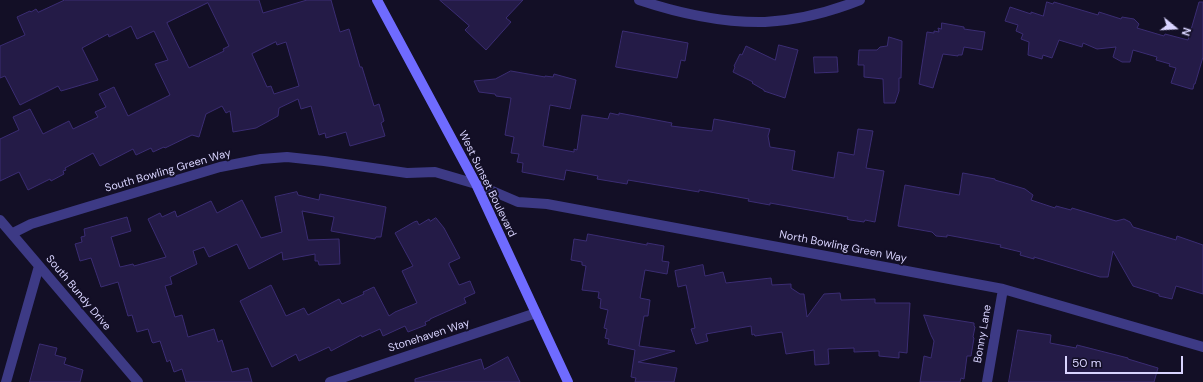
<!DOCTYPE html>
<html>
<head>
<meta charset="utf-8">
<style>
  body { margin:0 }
  #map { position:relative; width:1203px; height:382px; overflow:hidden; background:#130f26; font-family:"DM Sans",sans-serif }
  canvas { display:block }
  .north { position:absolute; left:1155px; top:8px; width:40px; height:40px; -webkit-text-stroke:3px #130f26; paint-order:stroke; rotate:108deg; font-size:11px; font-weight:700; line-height:16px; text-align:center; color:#d9d4ff }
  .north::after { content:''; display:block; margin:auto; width:14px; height:18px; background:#d9d4ff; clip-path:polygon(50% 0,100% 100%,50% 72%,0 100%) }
  .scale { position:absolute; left:1065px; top:356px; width:118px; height:18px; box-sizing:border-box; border:2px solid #d9d4ff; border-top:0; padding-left:5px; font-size:12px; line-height:14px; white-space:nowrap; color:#d9d4ff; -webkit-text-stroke:3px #130f26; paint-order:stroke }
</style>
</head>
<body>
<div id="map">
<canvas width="1203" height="382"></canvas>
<div class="north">N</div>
<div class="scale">50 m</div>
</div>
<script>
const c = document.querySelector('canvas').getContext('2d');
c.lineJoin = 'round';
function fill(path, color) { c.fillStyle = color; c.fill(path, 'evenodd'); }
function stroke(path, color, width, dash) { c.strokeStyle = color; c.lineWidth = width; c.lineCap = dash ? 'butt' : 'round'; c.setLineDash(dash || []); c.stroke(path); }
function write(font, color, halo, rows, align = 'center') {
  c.font = font + ' "DM Sans",sans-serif'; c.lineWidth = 4; c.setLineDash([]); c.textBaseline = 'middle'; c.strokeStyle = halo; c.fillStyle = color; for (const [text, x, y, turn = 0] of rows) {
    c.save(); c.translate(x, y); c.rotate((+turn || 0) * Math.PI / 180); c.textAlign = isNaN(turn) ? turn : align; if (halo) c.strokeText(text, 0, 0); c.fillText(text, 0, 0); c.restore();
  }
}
const building = new Path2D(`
  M65,0h194l4,13 44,-13h24l9,32 9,-3 11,38h2l12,39 5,-2 5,17 -3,2 4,13 -35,10 -4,-14 -20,6 -1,-5 -6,2 -8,-29 -10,3 -3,-10 -19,9 -1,8 -22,12 -23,4 -3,-21 -4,2 -4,-7 -16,8 -7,23 -7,-2 -27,13 -1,-1 -11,5 -2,-4 -15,7 -3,-6 -33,17 -7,-13 -28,15 1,2 -3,1 1,3 -13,7 -1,-2 -22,11 -9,-18 -19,9v-42l19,-9 -6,-13 17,-8 13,25 26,-13 4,8 25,-12 -3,-5 11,-5 -7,-13 15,-7 14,29 42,-21 -15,-31 13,-4 -14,-29 -17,8 -6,-13 -22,11 -1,-3 -26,14 16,32 -37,11 -3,-5 -38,19 -15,-29 -5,2v-32l25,-11 -8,-18 13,-6 1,1 5,-3 2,3zM208,3l21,43 -6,3 1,2 -35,17 -22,-45zM276,42l1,3 9,-3 13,44 -25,8 -3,-8 -4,1 -15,-33z
  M440,0h83l-17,18 5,4 -25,28 -21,-20 4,-4z
  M1047,2l6,2 1,-2 44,13 1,-3 22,7 1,-2 12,2 5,5 -2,4 27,8 1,-2 23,6 11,-38h4v55l-8,27h-1l-1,5h-2l-20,-6 5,-15 -7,-2 1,-2 -14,-4 1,-3 -24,-7 -3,12h-8l-9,-5 3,-10 -19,2 -14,-6 -1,4 -23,-7 -7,18 -9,-3 -1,4 -14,-4 1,-13 -8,-3 2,-5 -7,-3 2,-6 -13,-4 5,-14 21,7v-2l12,4z
  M942,23l22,4v2l21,3 -3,18 -18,-3 -2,8h-4v1l-15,-2 -10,34 -14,-4 8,-52 7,1v-2l5,1 -1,-4 3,1z
  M623,31l65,12 -3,18 -4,-1 -4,18 -61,-11z
  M889,37l13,4 -1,37h-2v13l-4,12h-11l-1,-24 -19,-2v-12h-6l1,-15h18l3,-3 7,-1z
  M779,45l19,5 -13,48 -21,-7v-1l-12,-7 1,-1 -20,-10 2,-5 -1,-1 6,-12 2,1 4,-9 29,14z
  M814,57h23l1,15 -23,1z
  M511,71l34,6v-1l8,1 1,-3 22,6 -6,29 -20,-4 -7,41 31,6v-3l3,1 5,-35 26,4 2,-6 9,2v-2l53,10 -1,3 41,5 2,-12 56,10 -2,7 2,11 25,4 -3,19 42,8 4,-26 16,3 4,-26 15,2 -7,37 18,3 -9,51 -10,-2 -1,2 -14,-2 -3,-1 1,-2 -78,-14v2l-22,-4 1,-2 -50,-9v2l-71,-12 -1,4 -30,-5 1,-3 -32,-6 -2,10 -42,-8 1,-9 -6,-1 2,-8 -8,-1 3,-16 -9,-2 6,-37 -15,-2 -1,-2 -16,-2 -5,-11 21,-2z
  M963,173l32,6v1l30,9 8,6 -2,5 24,8 1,-2 15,4 1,-2 44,13 8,-2 6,3 3,5 43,13 1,-4 26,9v49l-27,-8 -4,13 -13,-3v-2l-26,-8 -20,-35 -5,26h-8l-66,-20v2l-14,-4 1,-3 -21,-5 1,-2 -54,-10v2l-11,-1 -4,-4 -34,-6 7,-41 54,10z
  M297,192l1,3 21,5 1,-6 66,13 -5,30h-5l-1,2 -44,-8 3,-14 -32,-6 6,29 31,-1 1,25 -21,1 -1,-4h-3v-7l-32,6 -1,-8 -33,17 -12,-25 -28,13 -5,-10 -11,4 4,13 -27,13 2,7 -7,2 10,31 7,-2 6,22 26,-8 4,13 4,-2 10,32 16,-4 4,14h-66l-4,-13 -8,3 -4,-12 -3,2 -7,-21 -7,2 -1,-1 -4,-13 -11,3 -5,-17 -4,1 -10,-34 -17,5 -10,-29 -11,3 -5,-17 7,-2 -1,-5 4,-1 -1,-7 43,-12 4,14 -20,6 9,30 13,-3 1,2 32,-9 -18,-38 12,-6 2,4 13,-6 2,6 34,-16 6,12 25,-13 19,38 21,-6 -7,-35z
  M436,218l8,10 16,30 -11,5v2l10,20 11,-4 5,12 -11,5 2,5 -36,16v1l-5,2 1,3 -18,7 -3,-6 -22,10 -3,-7 -18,8 -1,-2 -30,16 -2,-4 -30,14 -3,-7 -24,13 -32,-66 31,-16 15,31 18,-8 4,7 31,-16 3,5 22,-10 -1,-2 11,-5 15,29 6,-4 22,-9 -15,-32 11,-5 -18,-33 19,-11 3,-1 2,4 10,-6 1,2z
  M588,234l59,11v-2l17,3 -2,15 7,1 -2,12 -22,-4 -5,28 10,2 -2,16h-4l-5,30 36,5 -37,11 39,6 -3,14h-39l1,-4 -5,-1 4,-27 -27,-6 1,-5 -4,-1 2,-9 -3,-1 4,-18 -8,-2 1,-9 -3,-1 1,-6 -17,-2 4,-24 -4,-1v-3l-11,-2 3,-21 12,2z
  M703,265l2,11 18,-4 3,11 45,-5 1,7 19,-1v4l9,6h4l3,23 17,-23 16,-1 1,7 34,-1v4h35l-3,50 -8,-1v6l-20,-2v-5l-25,1v-4l-26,1 1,15 -14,1 -1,-15 -28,4 -4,-22 -27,4 -1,-2 -2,1 -1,-9 -45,8 2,7 -12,3 -5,-15 4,-1 -9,-43 -8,2 -3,-16z
  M924,315l50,8v3l1,1 -2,10 1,1 -3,18h-4l-3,23 -3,-1 -1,4h-40l4,-26 7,2 3,-17 -3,-6z
  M1018,330l33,5 -1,8 26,5 1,-3 51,13v1l30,9 -4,14h-145z
  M40,344l17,4 -2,7 11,3 -2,6 19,6 -3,12h-50z
  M508,357l12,25h-105v-3l66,-20 3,10z`);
fill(building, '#241b47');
stroke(building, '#3b2d73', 1);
stroke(new Path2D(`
  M639,0c39,13 84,23 126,22 33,-2 65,-10 95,-22
  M0,220l138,162
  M13,233l18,-9 189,-57 41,-8 26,-2 37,4 83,12 28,-1 41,12 42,18 29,2 456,85 200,58
  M6,382l33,-116
  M330,382l206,-69
  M987,382l16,-93`), '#3d3a85', 10);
stroke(new Path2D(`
  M377,0l99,184 92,198`), '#6f6bff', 10);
write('11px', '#d9d4ff', '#130f26', [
  ["South Bowling Green Way",168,171,-16],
  ["West Sunset Boulevard",487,184,64],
  ["North Bowling Green Way",843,247,11],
  ["South Bundy Drive",78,293,50],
  ["Bonny Lane",983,334,-80],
  ["Stonehaven Way",429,336,-18]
]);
</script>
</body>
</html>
